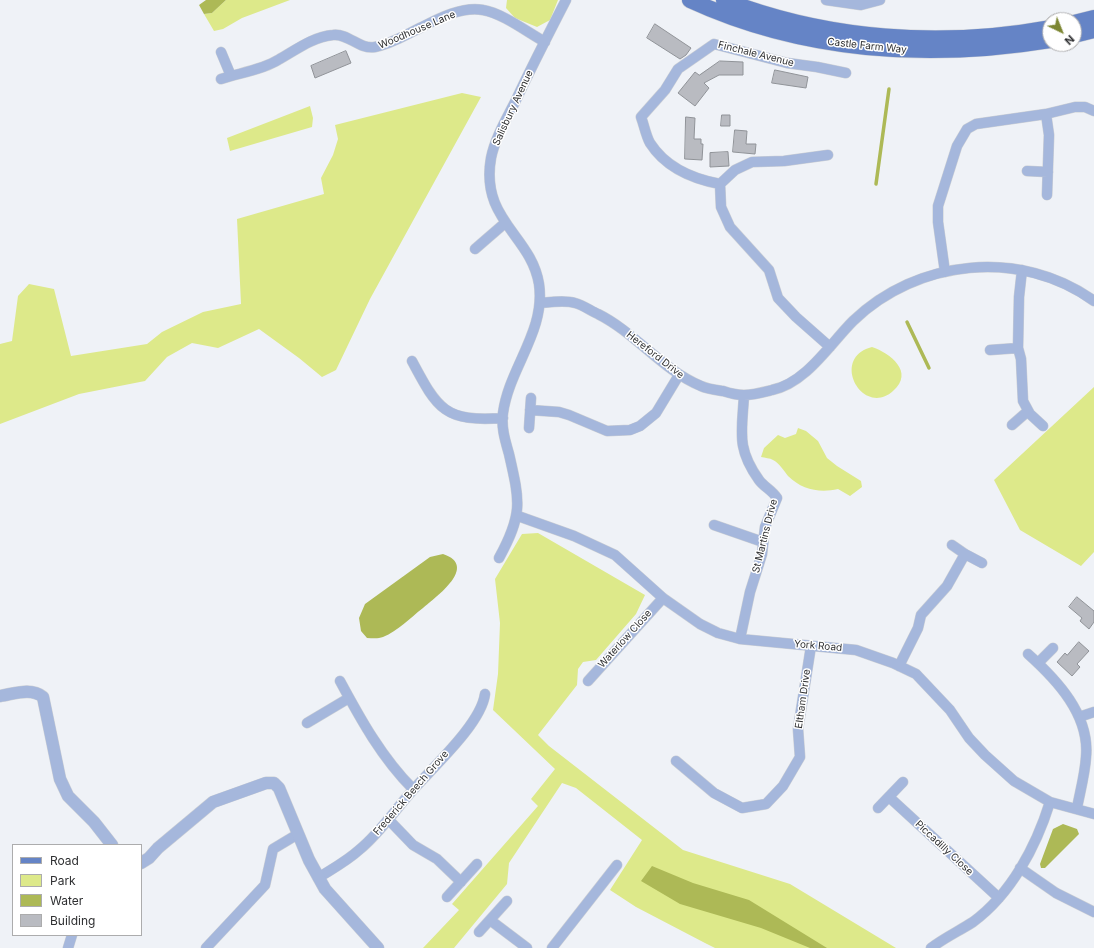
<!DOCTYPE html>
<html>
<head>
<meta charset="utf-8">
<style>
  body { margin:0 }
  #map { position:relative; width:1094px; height:948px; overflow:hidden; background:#eff2f7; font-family:Inter,sans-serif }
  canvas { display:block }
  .legend { position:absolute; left:12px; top:844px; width:130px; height:92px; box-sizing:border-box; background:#fff; border:1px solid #acacad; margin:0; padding:5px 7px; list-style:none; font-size:12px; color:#2f3032 }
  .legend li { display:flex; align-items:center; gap:8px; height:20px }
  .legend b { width:20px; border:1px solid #acacad }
  .north { position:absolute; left:1042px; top:12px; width:40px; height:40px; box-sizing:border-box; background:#fff; border:1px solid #acacad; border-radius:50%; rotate:137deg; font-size:11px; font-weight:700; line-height:16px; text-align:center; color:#2f3032 }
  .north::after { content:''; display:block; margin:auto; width:14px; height:18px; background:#7c8632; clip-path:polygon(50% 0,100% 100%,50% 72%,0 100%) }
</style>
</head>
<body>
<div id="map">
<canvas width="1094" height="948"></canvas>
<ul class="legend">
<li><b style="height:5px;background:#6584c6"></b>Road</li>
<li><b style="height:11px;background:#dde98a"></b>Park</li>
<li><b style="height:11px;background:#adb956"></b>Water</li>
<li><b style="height:11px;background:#b9bbc1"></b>Building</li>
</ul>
<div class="north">N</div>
</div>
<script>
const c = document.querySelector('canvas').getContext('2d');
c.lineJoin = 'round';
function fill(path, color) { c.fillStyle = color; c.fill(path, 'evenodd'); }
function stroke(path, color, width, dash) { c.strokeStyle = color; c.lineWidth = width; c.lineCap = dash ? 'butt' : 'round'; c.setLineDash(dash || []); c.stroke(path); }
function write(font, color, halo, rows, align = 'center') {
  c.font = font + ' Inter,sans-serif'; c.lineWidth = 3; c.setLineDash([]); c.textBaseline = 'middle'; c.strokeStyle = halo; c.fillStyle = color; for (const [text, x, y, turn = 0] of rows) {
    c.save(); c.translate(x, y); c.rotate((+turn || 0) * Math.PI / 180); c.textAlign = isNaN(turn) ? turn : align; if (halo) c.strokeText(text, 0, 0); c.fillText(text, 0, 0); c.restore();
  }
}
fill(new Path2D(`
  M226,0h64l-48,18 -19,11 -9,2 -10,-17 8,-1z
  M507,0h51l-8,20 -13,7 -22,-9 -9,-10z
  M462,93l19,4 -111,202 -34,71 -14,7 -23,-19 -40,-29 -41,19 -26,-5 -25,14 -22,24 -66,13 -79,30v-80l12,-3 6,-45 11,-12 25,5 17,67 76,-12 15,-12 41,-20 38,-8 -4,-85 87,-25 -3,-16 12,-23 5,-16 -3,-14z
  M310,106l3,12 -1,9 -82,24 -3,-13z
  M872,347c18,6 43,25 21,44 -30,27 -64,-33 -21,-44z
  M1094,387v165l-13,14 -61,-36 -26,-50z
  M798,428l8,3 12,10 9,17 10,8 24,15 1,6 -12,9 -12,-7c-18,4 -36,1 -50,-13 -4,-5 -9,-13 -15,-16 -3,-2 -8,-2 -12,-3l3,-9 14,-13 7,3 11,-4z
  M538,533l107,62 -9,19 -40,46 -13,2 -5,7 -1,16 -39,50 11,11 134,104 107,34 106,64h-181l-10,-5 -69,-36 -26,-17 32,-50 -66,-52 -14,-5 -53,80 -2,21 -53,64h-31l36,-38 -7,-6 86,-98 -7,-7 24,-30 -62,-59 5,-36 2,-51 -5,-44 27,-45z`), '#dde98a');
fill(new Path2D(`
  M206,0h20l-14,13 -8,1 -5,-9z
  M443,554c36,12 -7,43 -20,54 -13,10 -25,23 -40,29 -5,2 -11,1 -16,1l-6,-7 -2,-13 6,-14 65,-47z
  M1063,824l14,5 2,5 -34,34h-4l-1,-4 13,-35z
  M652,866l41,17 56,17 78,48h-17l-49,-20 -81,-24 -39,-23z`), '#adb956');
stroke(new Path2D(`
  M876,184l13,-95
  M907,322l22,46`), '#adb956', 3.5);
const building = new Path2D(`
  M655,24l36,24 -5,7 -6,4 -33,-21z
  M346,51l5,12 -36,15 -4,-12z
  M720,61l23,1v13h-24l-15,8 5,5 -14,18 -17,-13 17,-21 4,3z
  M775,70l33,7 -2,11 -34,-5z
  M722,115h8v11h-9z
  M686,117l9,1 -1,21h7v5h2l-1,16 -17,-1z
  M735,130l12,1 -1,13h10l-1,10 -22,-2z
  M728,152l1,14 -19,1v-14z
  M1077,597l17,14v11l-5,7 -9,-8 2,-3 -13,-11z
  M1079,642l10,9 -12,13 3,3 -8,9 -15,-14 8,-9 2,2z`);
fill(building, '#b9bbc1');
stroke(building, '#909398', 1);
const minor = new Path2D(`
  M826,0l35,5 19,-5
  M221,52l10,24
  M221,79c18,-6 41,-9 57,-19 18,-10 34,-23 55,-25 16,-2 26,15 42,12 17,-3 32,-13 47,-20 17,-9 41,-21 61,-17 19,3 44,22 62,32
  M1046,114l3,21 -2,60
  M828,155l-44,6 -32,1 -17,8 -15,14c-27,-5 -54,-16 -70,-41 -4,-7 -6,-18 -9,-26l24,-27 13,-21 36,-25 73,19 30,4 29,6
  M1027,171l21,1
  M720,184l1,23 9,20 39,43 9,28 18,19 34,30
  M475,249l30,-26
  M1022,270l-3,27 -1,51 3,11 2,42 7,13 13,12
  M945,272l-7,-50v-16l19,-60 10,-17 9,-5 70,-10 29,-7h10l9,4
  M541,303c11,-1 24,-3 34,0 8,2 16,8 23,11 38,19 64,56 103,72 6,3 15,4 22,5 6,2 14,4 21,4 9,0 20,-3 28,-5 34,-7 58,-46 81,-69 64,-62 168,-73 241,-20
  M990,350l28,-2
  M412,361c26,49 33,61 91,57
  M530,410l29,2 10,3 38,16 23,-1 10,-4 16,-13 23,-38
  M1012,425l16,-14
  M529,428l2,-30
  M518,516l56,20 41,19 48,43 37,26 18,9 22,6 116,11 37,13 23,11 34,36 19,28 16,17 29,26 36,21 44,12
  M714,525l49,17
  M952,545l13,9
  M499,558c24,-44 21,-56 10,-104 -4,-14 -8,-27 -6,-41 6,-45 43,-82 36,-129 -8,-49 -59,-64 -48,-126 4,-20 16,-40 25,-58 16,-34 33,-67 50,-100
  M740,639l10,-47 12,-38 3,-27 12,-29c-5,-8 -13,-11 -18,-18 -23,-32 -17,-48 -15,-85
  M1028,654c29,26 62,61 58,103 -1,17 -6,35 -9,51
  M1038,663l15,-15
  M899,666l19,-38 3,-13 26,-29 18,-32 17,9
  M340,681c21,39 42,77 73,108
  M588,681l75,-83
  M1079,717l15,-5
  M307,723l42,-25
  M676,761l38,32 28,15 24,-4 17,-18 17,-29 -2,-28 13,-83
  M889,797l110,101
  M878,808l25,-26
  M388,819l25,26 24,14 24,23
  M1020,868l36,25 38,19
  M318,878c14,-9 29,-17 41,-28 20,-16 36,-40 53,-59 21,-24 69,-67 73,-97
  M447,897l30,-33
  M490,920l37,28
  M479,932l28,-31
  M68,948l4,-13
  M206,948l59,-63 8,-36 25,-15
  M552,948l65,-83
  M931,948c13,-10 28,-17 42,-26 38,-28 63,-75 77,-120`);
const tertiary = new Path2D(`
  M0,696c14,-2 31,-9 43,1l17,82 8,17 26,26 18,23
  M141,863l8,-5 9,-10 55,-46 53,-19h8l5,5 30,72 16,29 53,59`);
const primary = new Path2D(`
  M690,0c113,52 238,60 360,40
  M724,0c103,40 217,48 326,28
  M1074,23l20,-5
  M1074,35l20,-5`);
stroke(minor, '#cccfd4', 11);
stroke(tertiary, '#cccfd4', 13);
stroke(primary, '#cccfd4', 17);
stroke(minor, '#a5b7dc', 10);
stroke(tertiary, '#a5b7dc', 12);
stroke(primary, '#6584c6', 16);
write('10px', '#2f3032', '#fff', [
  ["Woodhouse Lane",417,30,-23],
  ["Castle Farm Way",867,46,6],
  ["Finchale Avenue",756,54,14],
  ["Salisbury Avenue",513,108,-65],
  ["Hereford Drive",655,355,38],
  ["St Martins Drive",765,536,-76],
  ["Waterlow Close",625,639,-48],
  ["York Road",818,646,5],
  ["Eltham Drive",803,699,-82],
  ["Frederick Beech Grove",411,793,-49],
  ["Piccadilly Close",944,848,43]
]);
</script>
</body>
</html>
